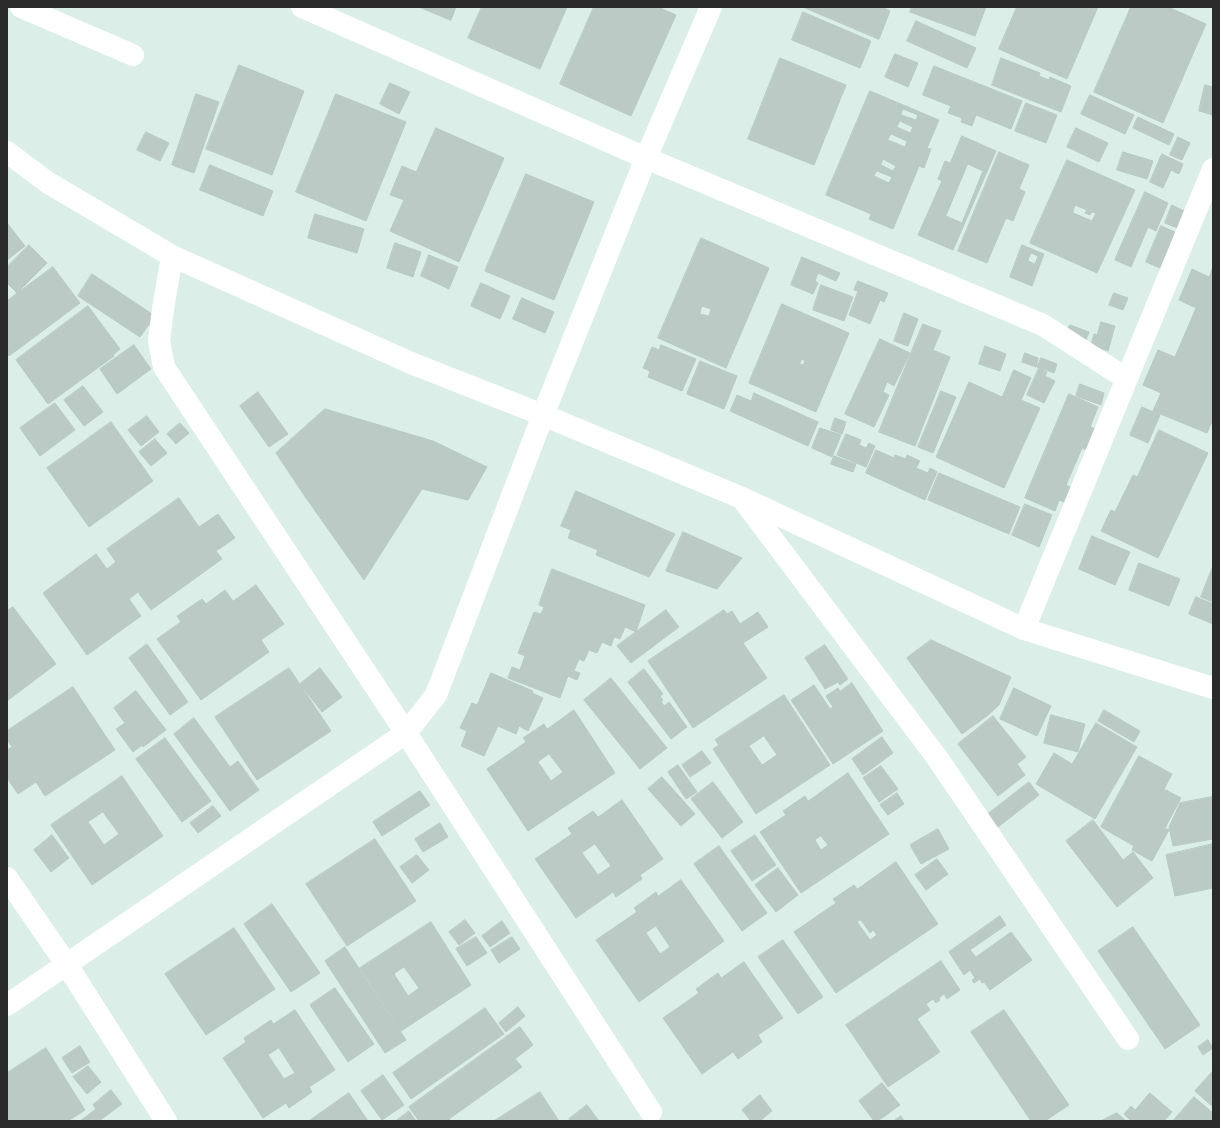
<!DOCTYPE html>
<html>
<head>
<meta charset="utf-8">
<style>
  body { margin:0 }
  #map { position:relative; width:1220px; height:1128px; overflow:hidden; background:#dceee8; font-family:"Fira Sans Condensed",sans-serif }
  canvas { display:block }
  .frame { position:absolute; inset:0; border:8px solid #2b2b2b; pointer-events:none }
</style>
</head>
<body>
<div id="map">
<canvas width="1220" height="1128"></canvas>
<div class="frame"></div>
</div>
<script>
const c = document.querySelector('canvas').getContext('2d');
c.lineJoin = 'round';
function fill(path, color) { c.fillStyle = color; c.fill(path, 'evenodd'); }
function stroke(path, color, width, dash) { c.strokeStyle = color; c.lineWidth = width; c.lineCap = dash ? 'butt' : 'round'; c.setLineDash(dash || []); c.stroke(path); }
const building = new Path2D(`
  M419,7h37l-5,13z
  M482,7h85l-27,62 -72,-31z
  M594,7h64l18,8 -45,101 -71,-32z
  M803,7h79l8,4 -11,28z
  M912,7h74l-11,29 -65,-24z
  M1017,7h81l-31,72 -68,-30z
  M1131,7h37l38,17 -43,99 -69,-31z
  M803,12l68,29 -11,27 -68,-28z
  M916,21l60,27 -9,20 -60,-27z
  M895,54l23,9 -10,24 -23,-10z
  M780,58l66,27 -32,80 -66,-26z
  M1001,58l39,15 -1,3 10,4 1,-3 21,9 -10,26 -69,-27z
  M239,65l65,26 -32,84 -66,-26z
  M934,66l88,35 -11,28 -35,-14 -4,11 -11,-4 1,-4 -14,-5 3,-7 -28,-11z
  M390,83l20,9 -11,22 -19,-10z
  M1205,85l8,2v28l-14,-4z
  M870,91l69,29 -12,28 4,1 -7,19 -5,-2 -26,63 -24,-10 2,-5 -45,-19zM903,109l15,6 -2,5 -15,-5zM900,121l13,6 -3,6 -13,-6zM891,134l16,7 -2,6 -17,-7zM883,159l13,7 -3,5 -12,-6zM877,171l15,6 -3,6 -15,-7z
  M196,94l23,8 -25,71 -22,-8z
  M336,94l70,28 -40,99 -70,-29z
  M1090,95l44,20 -9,19 -44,-20z
  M1026,103l31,12 -11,28 -31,-12z
  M1138,117l36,17 -5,11 -36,-17z
  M436,128l68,30 -45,104 -69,-31 14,-31 -14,-5 12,-29 14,6z
  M1076,128l32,15 -9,19 -32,-15z
  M146,132l23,11 -9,18 -23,-11z
  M962,136l34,15 -43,99 -35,-15 24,-54 -4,-2 7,-18 5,2zM968,164l15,7 -21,52 -16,-7z
  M1178,137l12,6 -8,17 -12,-5z
  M999,152l30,13 -10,24 6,3 -12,29 -7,-3 -19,45 -29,-12z
  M1123,152l30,9 -6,18 -30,-9z
  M1162,154l21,10 -4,10 -8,-4 -8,18 -13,-6z
  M1067,160l68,30 -38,83 -67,-30zM1075,205l12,5 -2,3 5,2 2,-3 4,1 -4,8 -19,-8z
  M210,165l63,26 -10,25 -63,-26z
  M526,174l68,28 -40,98 -69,-29z
  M1145,192l23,11 -12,28 -8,-4 -17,40 -16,-7z
  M1172,205l12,6 -2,19 -17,-7z
  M315,214l49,15 -7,24 -49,-15z
  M7,223l18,23 -18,14z
  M1161,226l14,6 -3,8v18l-7,-2 -5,12 -14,-6z
  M701,238l68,30 -43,100 -68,-30zM702,306l9,3 -2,7 -9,-2z
  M395,243l26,9 -8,25 -26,-9z
  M29,245l18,18 -30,30 -10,-10v-16z
  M1022,245l22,9 -12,32 -22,-9zM1031,253l7,3 -3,8 -7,-3z
  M429,255l29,12 -9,22 -28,-13z
  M802,257l38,16 -4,8 -18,-8 -3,8 3,2 -5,11 -22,-9z
  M53,267l27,36 -71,53 -2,-3v-52z
  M1213,267v152l-6,14 -54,-22 8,-18 -18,-8 15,-35 17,7 21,-49 -17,-8 13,-31 17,8z
  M92,274l63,42 -15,21 -62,-41z
  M858,281l30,12 -4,9 -4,-2 -10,24 -21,-9 9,-24 -4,-1z
  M481,283l29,13 -10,23 -29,-13z
  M821,285l32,12 -9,24 -31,-11z
  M1114,293l14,5 -5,12 -14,-5z
  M522,298l32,14 -9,21 -32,-14z
  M782,304l67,29 -33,79 -67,-29zM802,359l3,2 -2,4 -3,-1z
  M88,306l32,43 -7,6 1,1 -66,48 -32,-44z
  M904,313l14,6 -10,27 -14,-5z
  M1101,322l14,4 -7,25 -17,-6 3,-11 3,1z
  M923,324l18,7 -8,19 17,7 -35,89 -36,-14z
  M1070,325l19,7 -3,8 -20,-7z
  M880,339l30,14 -16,33 -7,-4 -4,10 6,3 -15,32 -29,-13z
  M134,345l17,24 -34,25 -17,-25z
  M661,345l35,14 -14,32 -34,-14 2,-6 -7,-3 9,-21 7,3z
  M985,346l21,8 -6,17 -21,-7z
  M1025,353l13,5 -2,9 -14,-5z
  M1041,358l16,6 -3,9 -17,-6z
  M700,361l37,15 -13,33 -37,-15z
  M1039,368l8,4 -2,4 10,5 -11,22 -17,-8z
  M1014,370l17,8 -10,22 19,8 -36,80 -68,-31 33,-75 33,15z
  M1080,384l24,9 -3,12 -25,-9z
  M83,386l20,26 -19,14 -20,-26z
  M941,391l15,6 -23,56 -15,-6z
  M258,392l30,42 -19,13 -29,-41z
  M754,393l64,29 -10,24 -78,-35 7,-16 14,6z
  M1069,394l29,13 -8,20 6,2 -9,21 -5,-2 -16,37 4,2 -6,15 -5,-2 -4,11 -30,-13z
  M55,403l20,27 -35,26 -20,-28z
  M1142,407l18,8 -12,28 -18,-8z
  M325,409l108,32 54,26 -19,33 -46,-11 -58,91 -58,-82 -30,-45z
  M147,416l12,16 -18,14 -13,-16z
  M835,418l11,4 -4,12 -11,-4z
  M111,422l42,59 -64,46 -42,-59z
  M180,423l9,10 -13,11 -9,-10z
  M820,428l21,7 -9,22 -20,-9z
  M1159,430l49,23 -50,105 -57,-27 10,-21 4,2 18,-37 4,2z
  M846,434l15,6 -2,5 7,3 3,-5 6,3 -9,21 -29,-12z
  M155,439l12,14 -16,13 -12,-14z
  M876,450l18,8 1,-3 11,4 1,-4 13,6 -4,7 12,5 2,-5 7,4 -12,28 -59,-27z
  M834,456l22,8 -3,8 -22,-8z
  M939,473l81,34 -11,27 -81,-34z
  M576,491l99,43 -26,43 -53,-22 2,-5 -30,-12 3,-8 -10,-4z
  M179,498l20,29 19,-13 17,24 -19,13 6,8 -71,51 -13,-18 -9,7 12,17 -54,39 -44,-62 53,-39 11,15 9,-7 -9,-13z
  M1025,504l27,11 -13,32 -27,-12z
  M683,532l59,26 -25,31 -51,-18z
  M1092,536l38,16 -15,33 -36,-16z
  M1139,563l41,16 -11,27 -40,-16z
  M1213,566v36l-12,-5z
  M552,569l93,36 -9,27 -11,-5 -5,12 -6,-2 -3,9 -9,-4 -5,11 -8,-3 -5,11 -5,-2 -5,12 6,2 -3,7 -9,-4 -8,22 -52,-20 4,-11 8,3 5,-14 -7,-3 16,-41 7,2 3,-7 -5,-2z
  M256,585l28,39 -23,16 8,12 -68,48 -44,-61 24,-17 -4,-6 25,-17 4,5 19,-14 8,11z
  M1196,597l17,7v20l-24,-10z
  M13,607l43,57 -49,37v-90z
  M666,610l13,17 -48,36 -14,-17z
  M724,610l3,4 5,-3 8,13 18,-12 10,15 -25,16 24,35 -74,50 -45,-67z
  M931,640l80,37 -12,28 -12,11 -25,18 -55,-76z
  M147,644l41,58 -18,13 -41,-57z
  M825,645l23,34 -8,6 -2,-3 -13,7 -20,-31z
  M289,668l42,63 -74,49 -42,-63z
  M320,668l22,29 -20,15 -22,-28z
  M644,669l19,25 -3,2 3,4 -2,1 3,5 5,-4 18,25 -16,12 -43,-57z
  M491,673l42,18 -1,2 11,5 -15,33 -9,-5 -3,8 -18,-8 -14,30 -23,-10 6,-15 -7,-3 12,-25 5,2z
  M611,678l56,70 -27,21 -56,-69z
  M852,683l31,48 -50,33 -42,-64 23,-15 16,24 3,-2 -7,-11 12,-8 2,3z
  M73,687l42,63 -70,46 -9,-14 -18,12 -11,-16v-28l5,-3 -5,-8v-8z
  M1014,688l37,18 -14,30 -37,-17z
  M136,691l30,39 -23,17 -1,-2 -9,7 -17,-23 9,-6 -11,-15z
  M784,695l46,70 -74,49 -43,-65 6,-4 -4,-5zM764,736l13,19 -15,10 -13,-19z
  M574,710l41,63 -87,58 -41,-62 39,-27 -3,-4 21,-14 3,5zM549,754l14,18 -12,9 -13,-19z
  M1104,710l36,21 -6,11 -36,-21z
  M1051,715l34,9 -7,28 -34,-9z
  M993,716l33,41 -9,7 8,11 -27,21 -40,-52z
  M194,718l36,49 8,-6 21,29 -29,21 -56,-77z
  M1096,723l41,24 -42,72 -59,-35 18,-31 18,11z
  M882,737l11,16 -30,22 -11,-16z
  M165,738l46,63 -29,21 -46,-63z
  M702,751l9,12 -21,14 -8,-12z
  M1139,756l33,18 -8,15 17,9 -16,30 4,2 -17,31 -20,-11 2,-4 -33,-19z
  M678,765l19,27 -11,7 -18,-27z
  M881,766l17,23 -19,13 -16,-24z
  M848,773l41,61 -88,59 -41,-61 26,-17 -3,-4 22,-15 3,5zM821,836l7,9 -7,5 -6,-10z
  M122,776l41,60 -71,49 -41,-60zM103,812l16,22 -15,11 -16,-23z
  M662,777l33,37 -14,12 -33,-37z
  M713,782l30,40 -21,16 -31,-39z
  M1029,782l10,13 -41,32 -10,-13z
  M420,791l10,14 -48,31 -9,-14z
  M897,793l7,11 -16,11 -8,-10z
  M1212,797l1,42 -40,7 -4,-19 11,-24z
  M622,800l41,59 -23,16 2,4 -26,18 -3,-5 -37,26 -41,-59 37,-25 -4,-6 25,-17 5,6zM595,844l16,22 -13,9 -16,-22z
  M213,806l8,10 -23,17 -8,-10z
  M1093,820l30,40 10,-8 20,26 -36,29 -51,-66z
  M440,823l8,14 -25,15 -8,-13z
  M938,829l11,20 -28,15 -11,-19z
  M52,835l17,23 -18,14 -17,-22z
  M755,835l21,30 -24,16 -21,-30z
  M375,839l41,62 -69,45 -41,-62z
  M1213,844v44l-38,8 -9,-41z
  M719,846l48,67 -25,18 -48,-67z
  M417,855l12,15 -17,13 -12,-16z
  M937,859l11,15 -22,16 -11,-15z
  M896,862l42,62 -102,69 -42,-61 42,-29 -3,-4 21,-14 3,4zM861,920l9,13 3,-3 4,5 -7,5 -13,-18z
  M778,868l20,27 -22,17 -21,-27z
  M681,880l43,61 -85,61 -43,-62 41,-28 -3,-4 22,-16 2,4zM656,926l14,21 -10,7 -14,-21z
  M272,904l48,69 -29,19 -47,-68z
  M1000,916l6,9 -36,25 6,7 35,-25 21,28 -42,30 -6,-8 -2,1 -2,-4 -6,4 -2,-3 3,-2 -5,-8 -6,5 -15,-23z
  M465,920l10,13 -16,12 -10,-13z
  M502,921l8,12 -20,14 -8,-11z
  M431,922l40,63 -70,46 -41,-63zM404,967l15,21 -11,8 -14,-22z
  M1133,927l67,98 -35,24 -67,-98z
  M234,928l41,61 -69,46 -41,-61z
  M476,937l11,16 -20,13 -11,-17z
  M512,937l8,12 -21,14 -8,-13z
  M783,940l40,57 -25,17 -40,-57z
  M345,947l61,93 -21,13 -60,-92z
  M941,961l19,29 -13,9 -3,-5 -5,4 1,2 -4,3 -3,-4 -7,5 4,6 -13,9 23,33 -52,35 -42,-62z
  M744,962l39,56 -25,17 4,7 -24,17 -5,-7 -31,22 -39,-56 36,-25 -3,-4 22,-16 3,5z
  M335,988l39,56 -26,18 -38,-57z
  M518,1007l7,9 -19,16 -7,-9z
  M485,1008l19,26 -93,65 -18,-26z
  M295,1010l40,60 -26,17 3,5 -23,16 -3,-5 -23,15 -40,-60 23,-16 -2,-4 27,-18 2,4zM279,1048l16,25 -11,6 -16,-24z
  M1004,1010l65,95 -24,16h-14l-60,-89z
  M520,1027l13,18 -18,14 7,8 -73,52 2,2h-32l-10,-14z
  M1208,1040l5,8 -10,7 -5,-8z
  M80,1046l10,16 -18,11 -10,-15z
  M46,1048l39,62 -17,11h-61v-48z
  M88,1066l13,16 -14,12 -14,-17z
  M1213,1071v36l-18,-16z
  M383,1075l21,30 -22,15 -21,-29z
  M882,1083l18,22 -22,16h-4l-15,-20z
  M111,1090l11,14 -23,17h-19l16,-12 -3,-4z
  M540,1092l19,29h-65z
  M349,1093l19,28h-59z
  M1150,1093l22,19 -8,9h-33l-7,-7 7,-8 4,4z
  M760,1095l12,16 -12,10h-9l-9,-11z
  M1194,1097l19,16v6l-2,2h-38z
  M587,1105l12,16h-28l-2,-2z
  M409,1111l7,10h-20z
  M1117,1113l9,8h-25z
  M901,1116l3,5h-10z`);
fill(building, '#bccac5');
stroke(building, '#b6cac5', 1);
stroke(new Path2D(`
  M21,7l112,48
  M302,7l344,151 397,167 84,54
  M7,152l40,30 125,74 239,107 132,52 199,83 282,131 189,59
  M172,256l-9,53 -4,32 5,26 242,366 245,379
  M744,501l194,258 190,280
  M1024,629l189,-460
  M7,878l60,87 99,156
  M7,1005l399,-272 30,-38 107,-280 103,-257 65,-151`), '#fff', 22);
</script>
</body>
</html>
